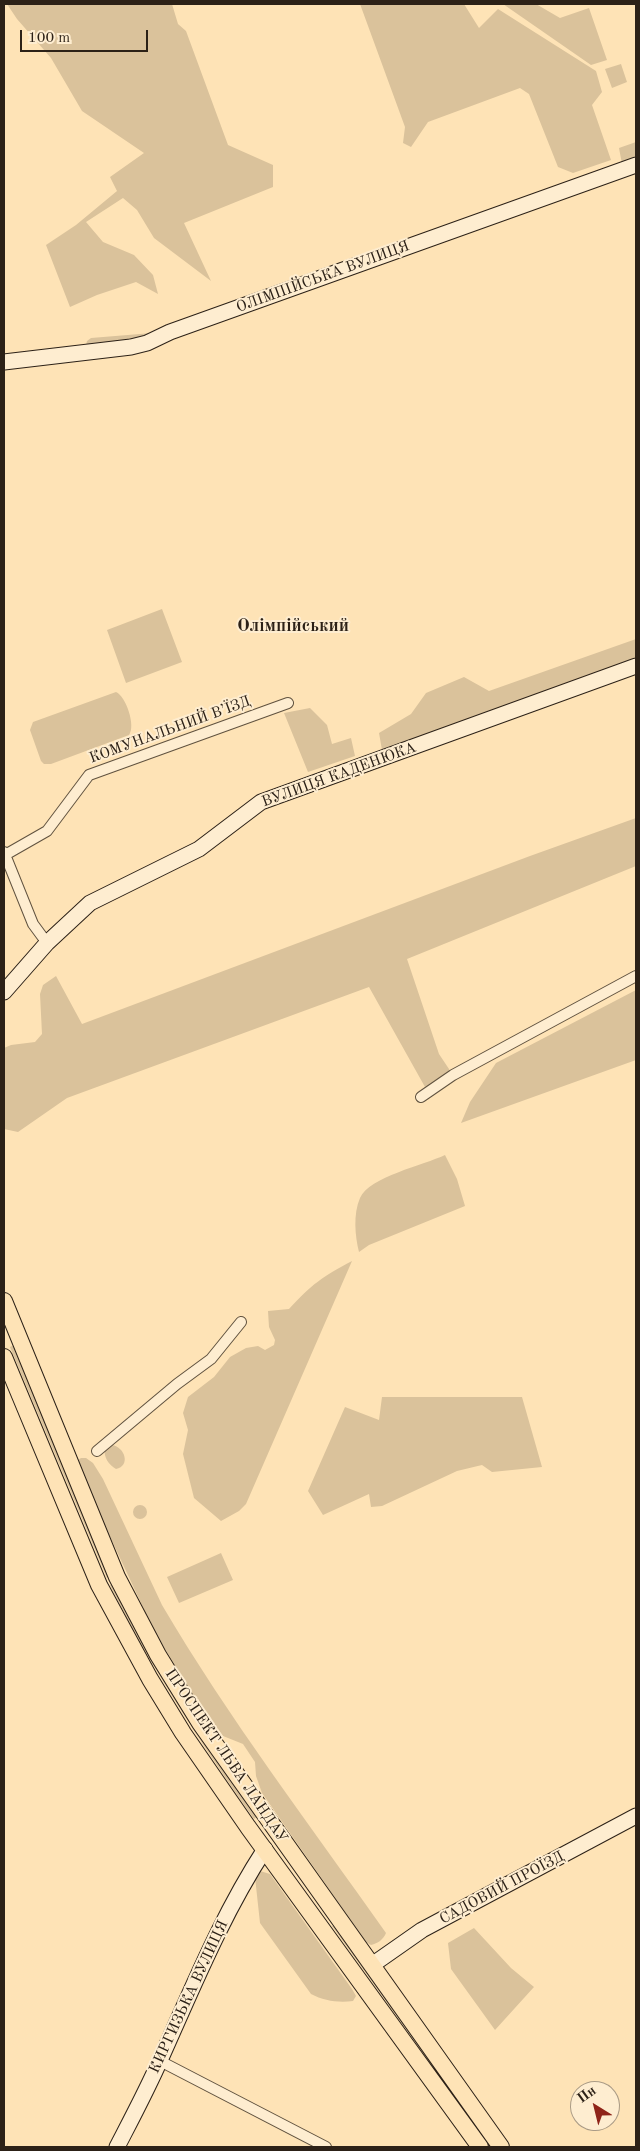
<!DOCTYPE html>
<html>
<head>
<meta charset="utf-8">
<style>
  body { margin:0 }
  #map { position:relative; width:640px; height:2151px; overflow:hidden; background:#fee3b6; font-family:"Old Standard TT",serif }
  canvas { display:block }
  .frame { position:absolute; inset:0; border:5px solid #2c2117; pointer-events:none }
  .north { position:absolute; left:570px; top:2081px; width:50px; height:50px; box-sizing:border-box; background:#feedd0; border:1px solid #aa9b86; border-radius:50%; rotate:324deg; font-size:14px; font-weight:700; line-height:20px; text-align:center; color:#2c2117 }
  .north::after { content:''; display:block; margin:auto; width:18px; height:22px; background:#8f2418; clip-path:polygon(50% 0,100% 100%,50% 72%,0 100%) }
  .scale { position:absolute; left:20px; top:30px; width:128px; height:22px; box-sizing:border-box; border:2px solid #2c2117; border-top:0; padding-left:6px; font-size:15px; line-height:18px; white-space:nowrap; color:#2c2117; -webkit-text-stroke:4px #feedd0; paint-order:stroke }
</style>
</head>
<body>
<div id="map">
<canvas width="640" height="2151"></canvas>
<div class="frame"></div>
<div class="north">Пн</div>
<div class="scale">100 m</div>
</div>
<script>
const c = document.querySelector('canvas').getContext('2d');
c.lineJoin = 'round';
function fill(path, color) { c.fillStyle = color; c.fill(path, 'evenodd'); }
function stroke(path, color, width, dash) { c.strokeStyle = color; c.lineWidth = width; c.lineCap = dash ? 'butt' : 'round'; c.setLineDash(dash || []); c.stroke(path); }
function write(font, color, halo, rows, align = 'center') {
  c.font = font + ' "Old Standard TT",serif'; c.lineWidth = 4; c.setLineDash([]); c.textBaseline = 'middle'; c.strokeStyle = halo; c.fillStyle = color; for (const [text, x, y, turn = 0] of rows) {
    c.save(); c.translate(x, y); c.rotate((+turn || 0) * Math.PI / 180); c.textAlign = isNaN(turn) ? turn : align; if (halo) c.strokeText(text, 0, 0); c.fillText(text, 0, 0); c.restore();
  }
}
fill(new Path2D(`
  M7,4h165l6,20 8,7 42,114 45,20v22l-89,36 27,58 -57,-43 -17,-28 -14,-12 -37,24 17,20 31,13 19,20 5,19 -22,-12 -39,13 -27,12 -24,-62 30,-20 41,-34 -7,-14 34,-24 -62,-42 -31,-53 -34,-39z
  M360,4h104l15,24 19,-19 98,62 6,21 -10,13 19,55 -38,13 -15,-6 -29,-73 -9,-6 -92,34 -17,25 -8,-4 2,-16z
  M503,4h33l24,14 29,-10 18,52 -16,5z
  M621,64l6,18 -15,6 -7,-19z
  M636,142v17l-14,5 -3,-16z
  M152,333l1,4 -67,8 1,-4 4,-3z
  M162,609l20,53 -56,21 -19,-53z
  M636,639v19l-254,92 -3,-17 32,-19 15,-21 38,-16 25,14z
  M116,692c10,4 20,34 13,43l-78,29h-7l-3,-3 -11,-31 3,-8z
  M310,708l17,17 5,19 19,-6 4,18 -47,16 -24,-59z
  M636,818v48l-229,93 32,95 14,21 -28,12 -56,-100 -302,111 -49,34 -14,-3v-81l7,-3 24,-3 7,-8 -2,-40 3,-9 13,-9 26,48 448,-168z
  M636,990v70l-175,63 9,-21 26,-39z
  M445,1155l12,24 8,27 -96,39 -10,7c-4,-16 -6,-38 1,-54 9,-21 64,-33 85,-43z
  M352,1261l-106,243 -7,7 -18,10 -27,-23 -11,-44 5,-24 -5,-17 5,-16 26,-20 16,-20 16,-9 12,-2 7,4 9,-5 1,-5 -6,-13 -1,-16 21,-2c22,-24 34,-33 63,-48z
  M14,1345l96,231 -3,2 -97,-231z
  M382,1397h140l20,70 -50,5 -10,-7 -25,6 -75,35 -11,1 -2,-13 -46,21 -15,-24 37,-84 34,13z
  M112,1445c13,2 19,21 4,24 -7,-4 -13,-12 -11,-21z
  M81,1458h5l7,5 10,16 59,126c67,114 148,220 224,328 -3,7 -8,10 -15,12l-5,-3 -104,-149 -6,-17 -1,-14 -12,-18 -20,-8 -26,-35 -43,-70 -75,-161 -1,-10z
  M133 1512a7 7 0 1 1 14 0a7 7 0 1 1-14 0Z
  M221,1553l12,27 -54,23 -12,-26z
  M114,1583l144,233 -4,3c-53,-76 -103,-151 -144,-234z
  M260,1871l10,3 82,115 4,7 -3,5c-14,2 -29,0 -42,-7l-51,-71 -5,-46z
  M336,1924l111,156 -3,2 -112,-156z
  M474,1928l37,40 23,19 -39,43 -44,-61 -3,-26z`), '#dac29b');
const street = new Path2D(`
  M4,852l29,72 14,19
  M5,855l42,-24 42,-56 199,-72
  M421,1097l32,-22 183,-99
  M97,1451l80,-67 34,-25 30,-37
  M160,2061l166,86`);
const secondary = new Path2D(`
  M4,362l127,-15 16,-4 23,-11 466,-167
  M4,992l43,-49 43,-40 109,-54 62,-47 375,-136
  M372,1965l50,-35 214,-114
  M117,2147c15,-29 31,-59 44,-89 32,-71 61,-143 104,-209`);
const primary = new Path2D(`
  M4,1301l113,276 41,78 42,68 301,424
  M4,1357l95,228 51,94 33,54 65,94 232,320`);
stroke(street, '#60523f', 12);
stroke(secondary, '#2c2117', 17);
stroke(primary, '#2c2117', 18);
stroke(street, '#feedd0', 10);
stroke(secondary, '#feedd0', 15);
stroke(primary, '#fee3b6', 16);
write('15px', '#2c2117', '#feedd0', [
  ["ОЛІМПІЙСЬКА ВУЛИЦЯ",323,277,-20],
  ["КОМУНАЛЬНИЙ В’ЇЗД",170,730,-20],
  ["ВУЛИЦЯ КАДЕНЮКА",339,775,-20],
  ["ПРОСПЕКТ ЛЬВА ЛАНДАУ",226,1756,56],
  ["САДОВИЙ ПРОЇЗД",502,1888,-28],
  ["КИРГИЗЬКА ВУЛИЦЯ",189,1997,-65]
]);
write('bold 18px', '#2c2117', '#feedd0', [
  ["Олімпійський",293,626]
]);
</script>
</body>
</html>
